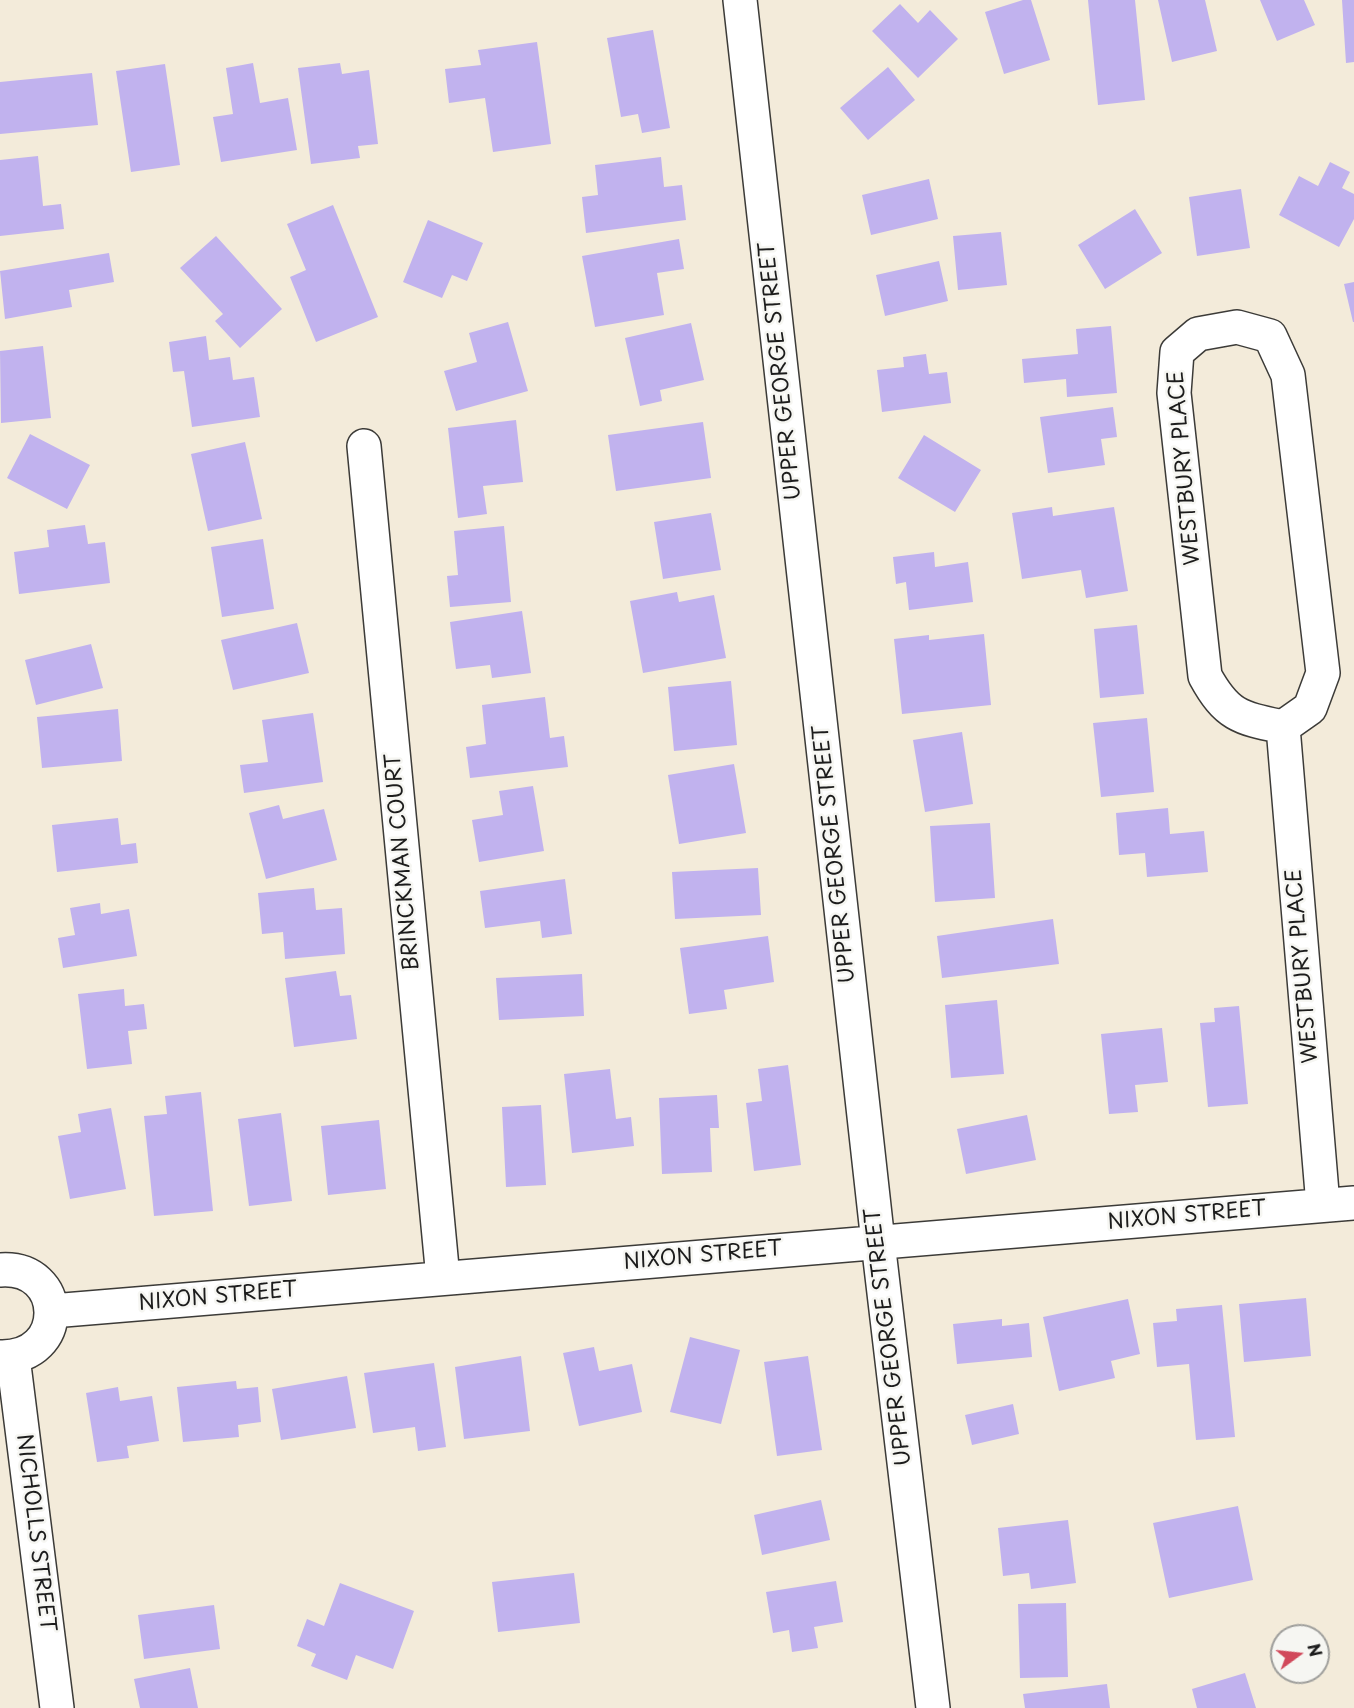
<!DOCTYPE html>
<html>
<head>
<meta charset="utf-8">
<style>
  body { margin:0 }
  #map { position:relative; width:1354px; height:1708px; overflow:hidden; background:#f3ebda; font-family:"Playpen Sans",sans-serif }
  canvas { display:block }
  .north { position:absolute; left:1270px; top:1624px; width:60px; height:60px; box-sizing:border-box; background:#f6f6f2; border:2px solid #9f9f9c; border-radius:50%; rotate:75deg; font-size:16px; font-weight:700; line-height:24px; text-align:center; color:#1c1c1c }
  .north::after { content:''; display:block; margin:auto; width:21px; height:27px; background:#d1495b; clip-path:polygon(50% 0,100% 100%,50% 72%,0 100%) }
</style>
</head>
<body>
<div id="map">
<canvas width="1354" height="1708"></canvas>
<div class="north">N</div>
</div>
<script>
const c = document.querySelector('canvas').getContext('2d');
c.lineJoin = 'round';
function fill(path, color) { c.fillStyle = color; c.fill(path, 'evenodd'); }
function stroke(path, color, width, dash) { c.strokeStyle = color; c.lineWidth = width; c.lineCap = dash ? 'butt' : 'round'; c.setLineDash(dash || []); c.stroke(path); }
function write(font, color, halo, rows, align = 'center') {
  c.font = font + ' "Playpen Sans",sans-serif'; c.lineWidth = 5; c.setLineDash([]); c.textBaseline = 'middle'; c.strokeStyle = halo; c.fillStyle = color; for (const [text, x, y, turn = 0] of rows) {
    c.save(); c.translate(x, y); c.rotate((+turn || 0) * Math.PI / 180); c.textAlign = isNaN(turn) ? turn : align; if (halo) c.strokeText(text, 0, 0); c.fillText(text, 0, 0); c.restore();
  }
}
fill(new Path2D(`
  M1023,0h8l19,60 -46,14 -19,-62z
  M1088,0h47l10,100 -47,5z
  M1158,0h47l12,51 -45,11z
  M1260,0h44l11,25 -38,16z
  M1342,0h12v62l-8,1z
  M900,4l18,19 12,-13 28,29 -40,39 -46,-47z
  M653,30l17,98 -28,5 -4,-19 -17,3 -14,-79z
  M537,42l14,102 -58,8 -8,-54 -36,5 -4,-34 36,-4 -3,-15z
  M253,63l7,40 28,-5 9,52 -76,12 -8,-45 20,-3 -7,-46z
  M340,63l2,11 27,-4 9,74 -20,2 2,12 -49,6 -13,-96z
  M165,64l15,101 -49,7 -15,-101z
  M888,67l27,33 -47,40 -28,-32z
  M92,73l6,52 -98,9v-52z
  M38,156l5,50 18,-2 3,25 -64,7v-76z
  M661,157l3,30 18,-2 4,35 -100,13 -4,-36 16,-2 -3,-30z
  M1330,162l20,10 -8,16 12,6v25l-15,28 -60,-32 20,-39 19,10z
  M929,179l9,40 -67,16 -9,-40z
  M1241,189l9,59 -53,8 -8,-59z
  M333,205l45,112 -62,25 -26,-65 16,-7 -19,-46z
  M1135,209l27,44 -57,36 -27,-44z
  M428,220l55,23 -16,38 -15,-6 -10,23 -39,-16z
  M1001,232l6,53 -49,5 -5,-54z
  M216,236l66,73 -42,39 -25,-27 8,-7 -43,-46z
  M679,239l5,30 -27,4 7,42 -69,12 -13,-71z
  M109,253l5,29 -45,8 3,17 -67,12 -5,-48z
  M939,261l9,40 -63,15 -9,-41z
  M1354,282v40h-1l-9,-38z
  M508,322l20,69 -72,20 -12,-40 33,-9 -8,-29z
  M691,323l13,57 -44,10 2,11 -22,5 -15,-68z
  M1111,326l6,67 -50,4 -1,-18 -42,4 -2,-24 56,-5 -2,-25z
  M206,336l3,24 21,-3 3,23 21,-3 6,40 -68,10 -8,-56 -11,1 -4,-30z
  M43,346l8,72 -50,5 -1,-72z
  M926,354l3,20 18,-2 4,31 -69,9 -5,-42 27,-3 -1,-10z
  M1113,407l4,30 -16,2 4,26 -57,8 -8,-56z
  M516,420l7,62 -40,4 4,28 -29,4 -10,-90z
  M703,422l8,56 -95,13 -8,-56z
  M30,434l60,31 -23,44 -60,-31z
  M924,435l57,35 -26,42 -57,-34z
  M245,442l17,77 -54,12 -17,-77z
  M1052,507l1,9 61,-9 14,84 -42,7 -5,-28 -59,9 -10,-66z
  M711,513l10,57 -58,9 -9,-57z
  M85,525l3,19 17,-2 5,41 -91,11 -5,-42 35,-5 -2,-17z
  M504,526l7,76 -61,5 -3,-31 11,-1 -4,-44z
  M263,539l11,70 -52,8 -11,-70z
  M934,552l1,15 33,-5 5,40 -64,8 -3,-28 -10,2 -3,-27z
  M677,592l2,10 35,-7 12,63 -83,15 -13,-72z
  M522,611l9,62 -39,5 -2,-13 -34,4 -6,-47z
  M297,623l12,50 -76,17 -12,-50z
  M1137,625l7,69 -44,4 -6,-69z
  M984,634l7,71 -89,9 -8,-75 35,-4v5z
  M91,644l12,44 -67,17 -11,-45z
  M731,681l6,64 -63,6 -6,-64z
  M545,697l5,41 14,-2 4,31 -98,11 -4,-31 20,-3 -4,-39z
  M118,709l4,52 -80,7 -5,-51z
  M313,713l10,69 -79,11 -4,-28 28,-3 -6,-42z
  M1147,718l7,74 -53,5 -8,-74z
  M962,732l11,72 -48,8 -12,-72z
  M734,764l12,69 -67,11 -11,-69z
  M533,786l11,65 -65,11 -7,-42 31,-5 -4,-24z
  M279,805l4,14 41,-10 13,51 -71,19 -17,-66z
  M1168,808l2,26 34,-3 4,41 -61,5 -2,-24 -26,2 -3,-42z
  M118,818l3,27 15,-2 2,20 -81,9 -5,-47z
  M990,823l5,75 -60,4 -5,-76z
  M758,868l3,47 -86,4 -3,-47z
  M565,879l7,55 -30,4 -2,-17 -55,7 -5,-37z
  M314,888l2,22 26,-2 3,46 -60,5 -2,-27 -21,2 -4,-41z
  M100,903l1,11 28,-5 8,47 -74,12 -5,-30 17,-3 -5,-27z
  M1053,919l6,45 -117,14 -5,-42z
  M768,936l6,46 -50,8 3,19 -38,5 -9,-66z
  M336,971l4,25 11,-1 6,44 -63,8 -9,-69z
  M582,974l2,42 -85,4 -3,-42z
  M124,989l1,17 19,-2 3,25 -19,2 4,33 -45,5 -9,-75z
  M997,1000l7,74 -53,4 -6,-73z
  M1239,1006l9,98 -40,3 -8,-84 15,-1 -1,-14z
  M1162,1028l6,54 -33,3 3,27 -29,2 -8,-80z
  M788,1065l13,100 -47,6 -8,-68 16,-2 -4,-32z
  M610,1069l6,50 15,-2 3,29 -62,7 -8,-79z
  M201,1092l12,119 -59,5 -10,-100 23,-2 -2,-18z
  M717,1095l2,33h-9l2,44 -50,2 -3,-76z
  M541,1105l5,80 -40,2 -4,-80z
  M111,1108l15,81 -56,10 -12,-63 23,-4 -3,-18z
  M281,1113l11,88 -43,5 -11,-87z
  M1027,1115l9,45 -70,14 -9,-45z
  M379,1120l7,69 -58,6 -7,-69z
  M1306,1298l5,58 -67,6 -5,-58z
  M1128,1299l12,55 -29,7 4,17 -56,13 -16,-74z
  M1222,1305l13,132 -39,3 -7,-76 -32,3 -4,-44 24,-2 -1,-12z
  M1002,1319v7l27,-3 3,34 -75,7 -4,-40z
  M690,1337l50,13 -19,74 -51,-12z
  M594,1347l5,24 33,-7 10,48 -63,14 -16,-73z
  M521,1356l9,75 -66,8 -9,-72z
  M808,1356l14,94 -45,6 -13,-94z
  M434,1363l12,84 -28,4 -3,-24 -42,6 -9,-60z
  M347,1376l9,52 -75,12 -9,-51z
  M236,1381l1,8 21,-2 3,35 -23,3 1,12 -56,5 -6,-55z
  M118,1387l2,14 32,-5 7,45 -32,5 2,12 -32,4 -11,-69z
  M1013,1404l6,30 -47,11 -7,-30z
  M821,1500l9,40 -68,15 -8,-40z
  M1238,1506l15,74 -84,18 -16,-75z
  M1068,1520l8,63 -45,6 -2,-16 -26,3 -5,-48z
  M574,1573l6,50 -82,9 -6,-50z
  M836,1581l7,41 -29,5 4,21 -26,4 -3,-22 -16,3 -7,-41z
  M340,1583l74,28 -21,58 -37,-14 -9,25 -36,-14 5,-12 -19,-8 10,-27 17,7z
  M1066,1603l2,74 -48,1 -2,-74z
  M214,1605l6,44 -76,10 -6,-44z
  M190,1668l8,40h-58l-6,-29z
  M1245,1673l11,35h-59l-5,-19z
  M1107,1684l3,24h-85l-2,-14z`), '#c1b2ee');
const minor = new Path2D(`
  M740,0l138,1242 55,466
  M1237,327l33,9 18,39 35,298 -13,35 -27,19c-43,-9 -56,-11 -78,-51l-31,-283 3,-41 21,-18z
  M364,446l79,832
  M1283,727l40,478
  M0,1270c67,-5 69,89 0,87
  M52,1311l1302,-108
  M13,1357l44,351`);
stroke(minor, '#3c3b38', 36);
stroke(minor, '#fff', 33);
write('21px', '#1c1c1c', '#f6f6f2', [
  ["UPPER GEORGE STREET",781,371,-96],
  ["WESTBURY PLACE",1185,468,-95],
  ["UPPER GEORGE STREET",835,854,-96],
  ["BRINCKMAN COURT",403,862,-95],
  ["WESTBURY PLACE",1303,966,-95],
  ["NIXON STREET",1187,1216,-5],
  ["NIXON STREET",703,1256,-5],
  ["NIXON STREET",218,1297,-5],
  ["UPPER GEORGE STREET",889,1337,-97],
  ["NICHOLLS STREET",35,1533,83]
]);
</script>
</body>
</html>
